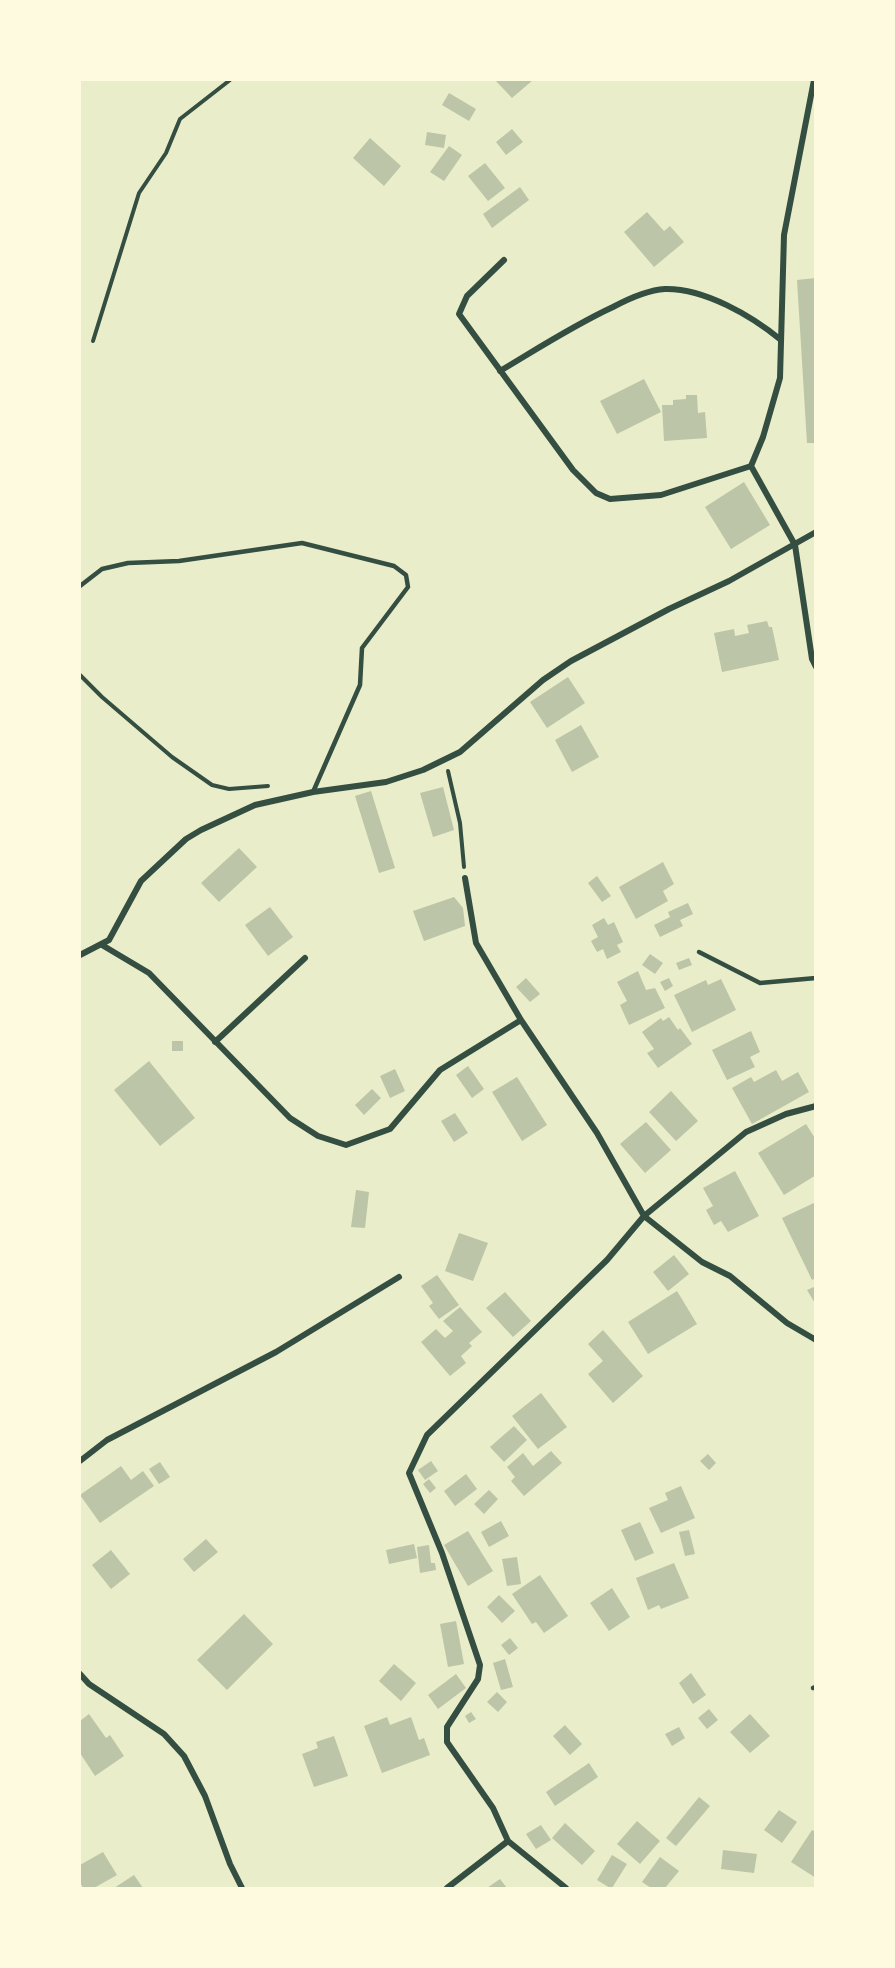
<!DOCTYPE html>
<html>
<head>
<meta charset="utf-8">
<style>
  body { margin:0 }
  #map { position:relative; width:895px; height:1968px; overflow:hidden; background:#e9edc9; font-family:Roboto,sans-serif }
  canvas { display:block }
  .frame { position:absolute; inset:0; border:81px solid #fefae0; pointer-events:none }
</style>
</head>
<body>
<div id="map">
<canvas width="895" height="1968"></canvas>
<div class="frame"></div>
</div>
<script>
const c = document.querySelector('canvas').getContext('2d');
c.lineJoin = 'round';
function fill(path, color) { c.fillStyle = color; c.fill(path, 'evenodd'); }
function stroke(path, color, width, dash) { c.strokeStyle = color; c.lineWidth = width; c.lineCap = dash ? 'butt' : 'round'; c.setLineDash(dash || []); c.stroke(path); }
fill(new Path2D(`
  M495,80h38l-21,18z
  M449,93l27,16 -7,12 -27,-16z
  M512,129l11,13 -17,13 -10,-13z
  M427,132l19,3 -2,13 -19,-3z
  M370,138l31,28 -17,20 -31,-28z
  M449,146l13,9 -18,26 -14,-9z
  M485,163l20,25 -17,13 -20,-25z
  M520,187l9,13 -37,28 -9,-14z
  M647,212l17,19 6,-5 14,16 -30,25 -30,-35z
  M816,278v165h-9l-10,-163z
  M644,379l17,33 -44,22 -17,-33z
  M686,395h11l1,18 7,-1 2,26 -43,3 -2,-36h11v-5l13,-1z
  M744,482l26,43 -39,24 -26,-42z
  M767,621l2,6h3l7,33 -57,12 -8,-39 20,-4 1,7 14,-3 -2,-8z
  M568,677l17,26 -38,25 -17,-26z
  M581,725l18,32 -27,15 -17,-32z
  M443,787l11,43 -21,7 -13,-44z
  M371,791l24,77 -16,5 -24,-77z
  M239,848l18,19 -38,35 -18,-19z
  M663,862l11,22 -11,7 5,10 -32,18 -17,-32z
  M597,876l14,20 -9,6 -14,-19z
  M454,897l9,11 2,18 -41,15 -11,-30z
  M688,903l5,11 -13,6 3,6 -23,11 -6,-12 16,-8 -2,-5z
  M270,907l23,30 -25,19 -23,-31z
  M604,918l4,7 6,-3 9,20 -6,3 4,7 -14,7 -4,-10 -6,3 -6,-11 7,-4 -6,-12z
  M650,954l13,9 -8,11 -13,-9z
  M689,958l3,7 -13,5 -3,-7z
  M638,971l8,19 9,-2 10,20 -36,17 -9,-20 7,-4 -10,-19z
  M526,978l14,16 -10,8 -14,-15z
  M669,978l4,8 -8,5 -5,-9z
  M721,979l15,31 -44,22 -18,-37 32,-15 2,5z
  M669,1017l9,13 2,-2 12,16 -34,24 -11,-15 7,-4 -12,-17 19,-14 2,3z
  M751,1031l9,21 -10,5 5,10 -28,13 -15,-30z
  M172,1041h11v10h-11z
  M149,1061l46,57 -35,28 -46,-56z
  M468,1066l16,23 -12,9 -16,-23z
  M395,1069l10,22 -15,7 -10,-22z
  M776,1070l6,11 16,-9 11,20 -57,32 -20,-36 19,-11 3,5z
  M517,1077l30,48 -25,16 -30,-49z
  M372,1089l9,9 -17,17 -9,-10z
  M671,1091l27,30 -22,20 -27,-29z
  M455,1113l13,20 -14,9 -13,-21z
  M646,1122l25,28 -26,23 -25,-29z
  M806,1124l10,16v35l-32,20 -26,-42z
  M735,1171l24,45 -31,16 -7,-11 -7,4 -8,-15 7,-4 -10,-18z
  M356,1190l13,2 -4,36 -14,-1z
  M816,1202v76l-4,2 -30,-62z
  M459,1233l29,10 -15,38 -28,-10z
  M674,1255l15,19 -21,17 -15,-19z
  M437,1275l22,30 -20,14 -10,-13 4,-3 -12,-17z
  M816,1286v19l-9,-15z
  M677,1291l20,33 -49,30 -20,-32z
  M505,1292l26,29 -18,16 -27,-29z
  M460,1307l22,25 -13,11 3,3 -11,10 5,7 -16,13 -29,-34 15,-13 9,9 8,-7 -10,-10z
  M603,1330l40,46 -30,27 -25,-29 15,-13 -15,-17z
  M541,1393l26,34 -29,22 -26,-33z
  M514,1426l13,14 -23,22 -14,-15z
  M551,1451l11,12 -38,33 -13,-15 4,-4 -8,-10 16,-14 10,13z
  M708,1454l8,9 -7,7 -9,-9z
  M431,1461l7,10 -13,9 -7,-10z
  M160,1462l10,15 -11,7 -10,-15z
  M121,1466l10,14 12,-9 11,15 -54,37 -20,-28z
  M466,1474l11,15 -22,17 -11,-15z
  M429,1479l7,9 -6,5 -7,-9z
  M681,1486l14,32 -34,15 -12,-25 19,-8 -3,-7z
  M489,1490l9,9 -14,15 -10,-10z
  M501,1521l8,15 -20,11 -8,-15z
  M640,1522l14,31 -19,8 -14,-31z
  M689,1530l6,24 -10,2 -6,-24z
  M468,1531l25,40 -25,15 -24,-41z
  M206,1539l12,13 -24,20 -11,-13z
  M414,1544l3,14 -28,6 -3,-14z
  M429,1545l2,18h4l1,7 -16,3 -3,-26z
  M111,1550l19,24 -19,15 -19,-24z
  M517,1557l4,27 -14,2 -5,-27z
  M674,1563l15,35 -28,11 -2,-4 -11,5 -12,-32z
  M540,1575l28,41 -24,17 -8,-11 -4,2 -20,-30z
  M612,1588l18,29 -21,14 -19,-28z
  M499,1595l16,16 -13,12 -15,-16z
  M244,1614l29,30 -46,46 -30,-30z
  M456,1621l8,43 -16,3 -8,-43z
  M510,1638l8,10 -9,7 -8,-10z
  M505,1659l8,28 -12,3 -8,-27z
  M394,1664l22,19 -15,18 -22,-20z
  M691,1673l15,22 -13,9 -14,-21z
  M456,1674l10,14 -28,21 -10,-14z
  M497,1692l10,10 -9,10 -11,-10z
  M709,1709l9,11 -11,9 -9,-11z
  M471,1712l5,7 -7,4 -4,-7z
  M89,1714l17,24 4,-3 14,21 -29,20 -15,-23v-32z
  M750,1714l20,22 -20,17 -20,-21z
  M387,1717l3,8 21,-8 8,23 5,-2 6,17 -48,18 -18,-47z
  M565,1725l17,19 -12,11 -17,-19z
  M679,1727l6,11 -13,8 -7,-12z
  M334,1736l14,40 -34,11 -12,-33 16,-6 -2,-6z
  M589,1763l9,14 -43,29 -9,-14z
  M699,1797l11,9 -34,40 -10,-8z
  M779,1810l18,12 -15,21 -18,-13z
  M637,1821l23,20 -20,23 -23,-20z
  M565,1823l30,28 -13,14 -30,-27z
  M541,1825l10,15 -15,9 -10,-15z
  M812,1830l4,2v46l-25,-16z
  M723,1850l34,4 -3,19 -33,-4z
  M103,1852l14,23 -23,13h-11l-3,-6v-17z
  M612,1855l15,9 -15,24h-2l-13,-8z
  M660,1857l19,14 -14,17h-14l-9,-6z
  M134,1875l9,13h-29z
  M500,1879l7,9h-20z`), '#bcc5a7');
stroke(new Path2D(`
  M93,341l46,-148 27,-40 14,-34 50,-39
  M80,675l22,22 70,60 40,28 17,4 39,-3
  M448,771l12,52 4,44`), '#344e41', 4);
stroke(new Path2D(`
  M80,586l22,-17 26,-6 51,-2 123,-18 92,23 12,9 2,12 -46,61 -2,37 -47,107
  M699,952l61,31 56,-5
  M813,1688l3,-1`), '#344e41', 4.5);
stroke(new Path2D(`
  M504,260l-37,36 -8,18 114,156 23,23 14,6 51,-4 90,-29 44,79 17,114 4,8
  M500,371c37,-22 74,-46 113,-64 15,-8 34,-17 52,-18 39,-1 87,27 116,51
  M751,466l12,-29 17,-59 4,-143 30,-155
  M465,878l11,65 45,77
  M102,945l47,28 141,145 28,18 28,9 44,-16 50,-59 81,-50 76,113 47,83 -37,44 -180,175 -18,38 33,80 38,112 -2,14 -31,48v15l46,66 15,33 58,47
  M80,955l29,-15 32,-59 45,-42 15,-9 54,-25 58,-13 73,-10 37,-12 37,-18 83,-72 28,-19 98,-52 60,-28 87,-49
  M215,1042l90,-84
  M816,1106l-30,8 -40,18 -102,84 58,46 28,14 57,47 29,17
  M80,1461l27,-21 169,-88 123,-75
  M80,1674l9,10 75,50 20,22 21,40 25,68 12,24
  M447,1888l61,-47`), '#344e41', 6);
</script>
</body>
</html>
